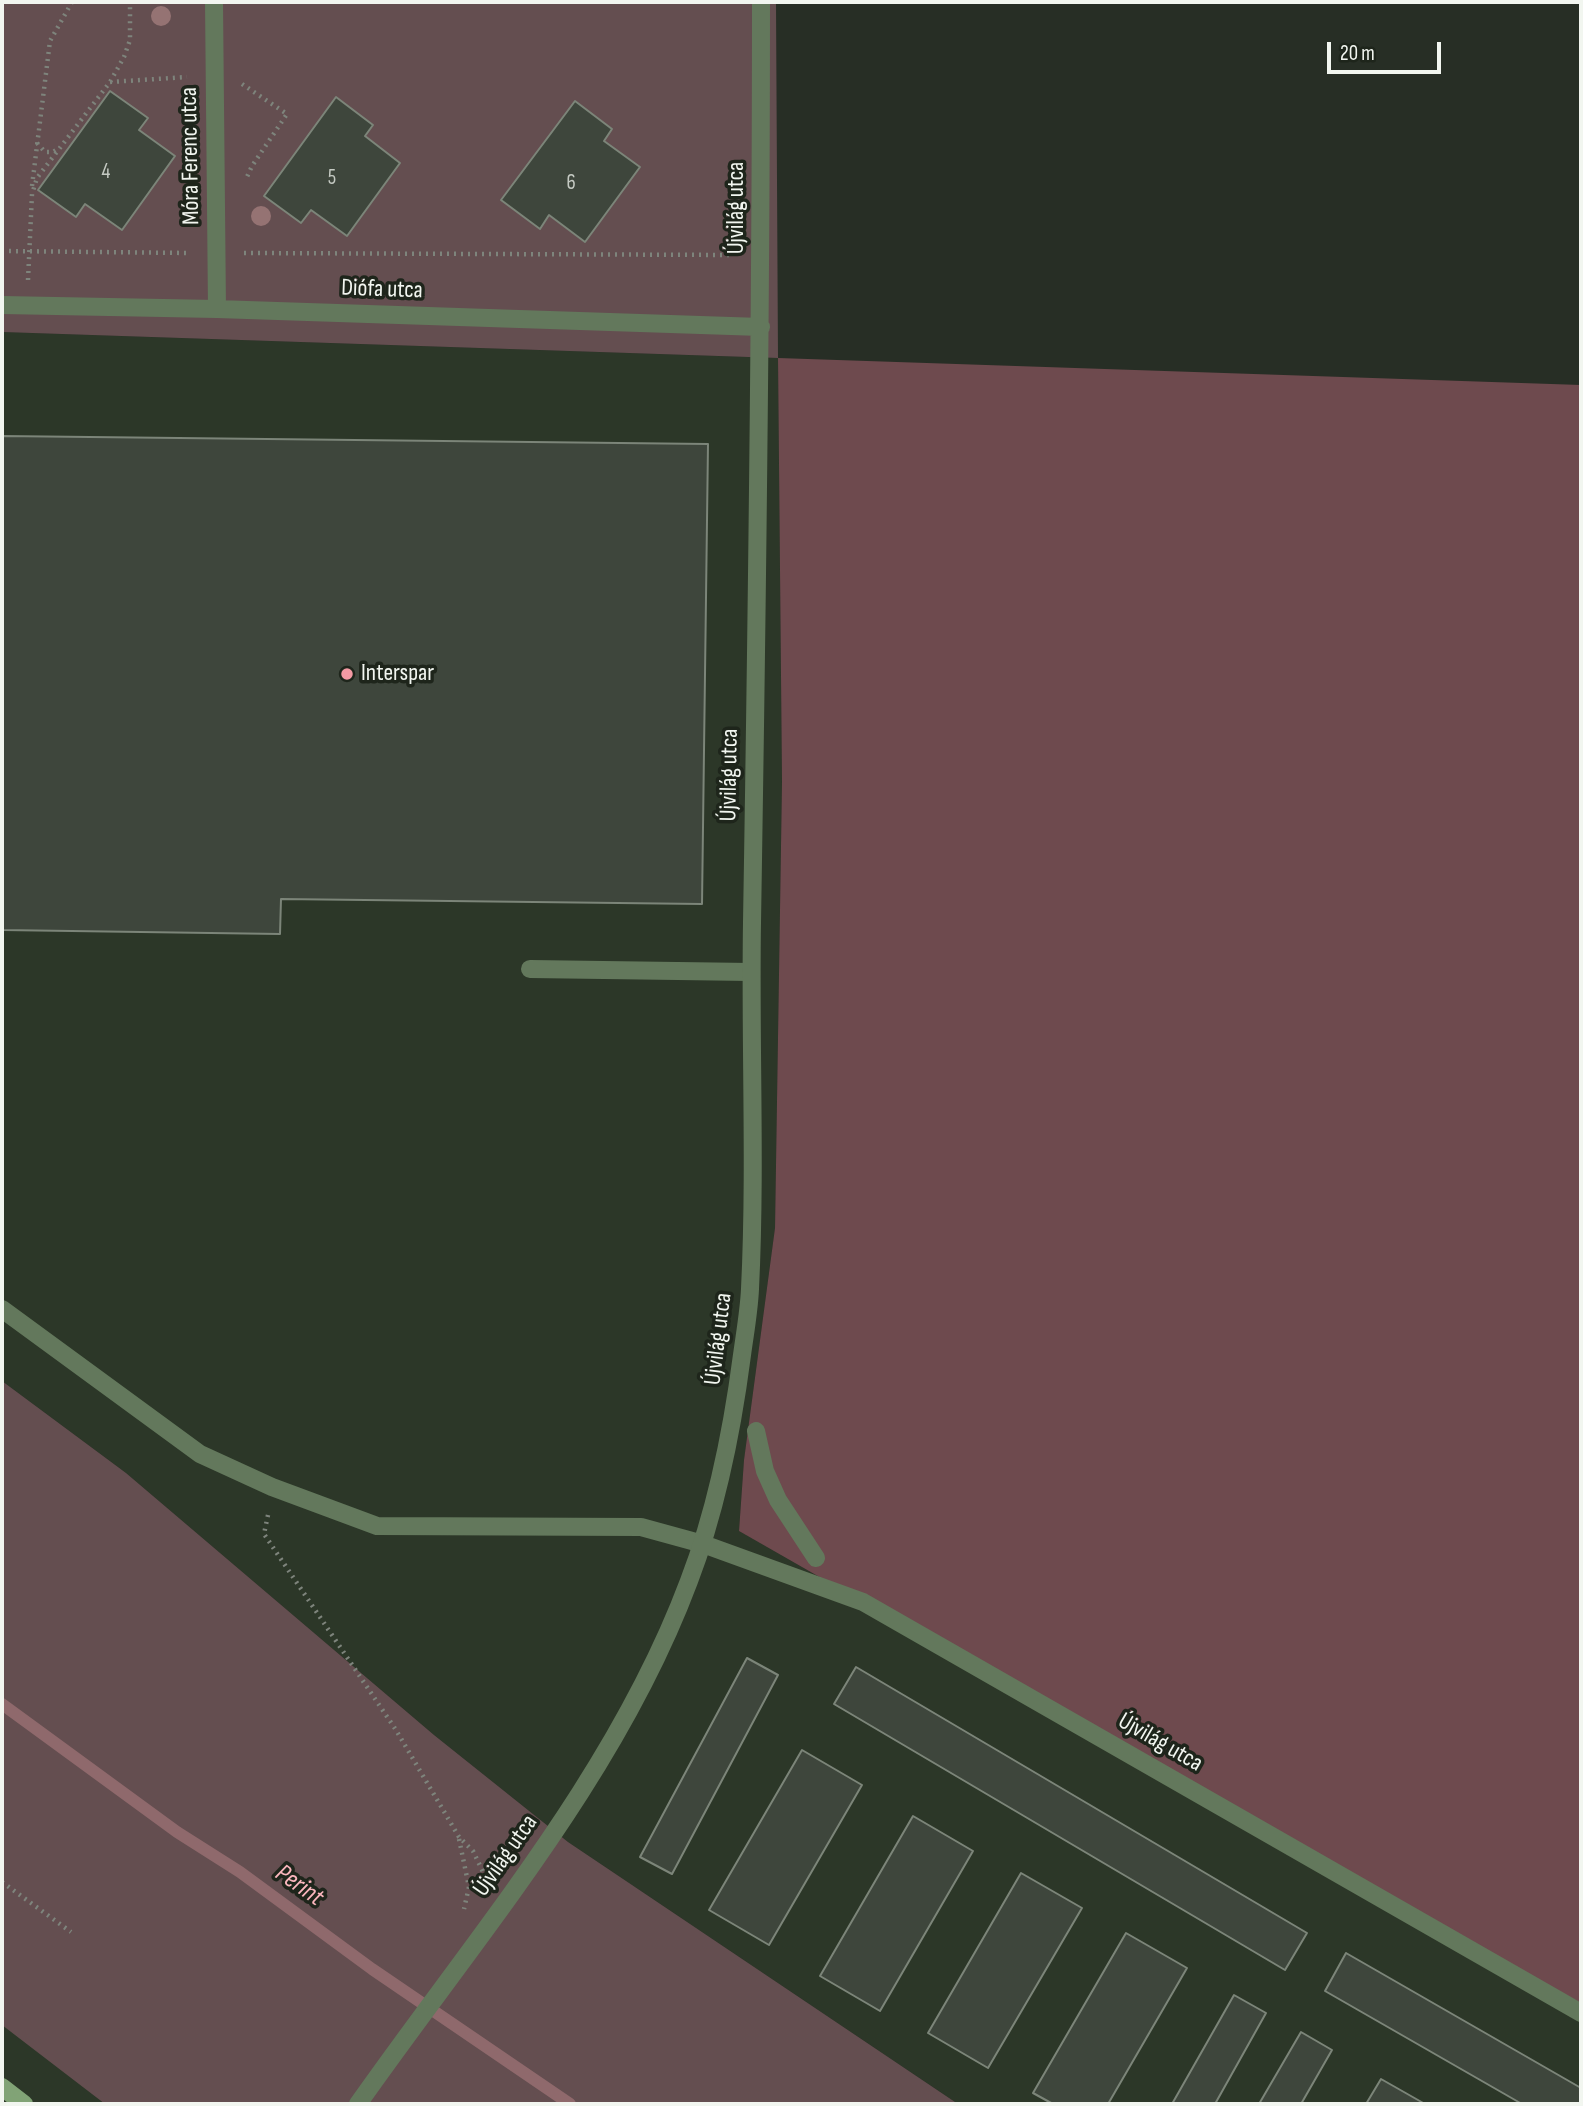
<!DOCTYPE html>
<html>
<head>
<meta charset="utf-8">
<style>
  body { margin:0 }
  #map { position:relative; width:1583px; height:2106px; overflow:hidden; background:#272e25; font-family:"Sofia Sans Condensed",sans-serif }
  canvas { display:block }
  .frame { position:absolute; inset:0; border:4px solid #f2f6f0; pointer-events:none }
  .scale { position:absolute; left:1327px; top:42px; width:114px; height:32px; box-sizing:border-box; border:4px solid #f2f6f0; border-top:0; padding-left:9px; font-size:21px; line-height:24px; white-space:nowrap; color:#f2f6f0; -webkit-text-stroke:5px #1e251b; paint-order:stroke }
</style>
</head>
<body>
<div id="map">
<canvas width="1583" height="2106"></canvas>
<div class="frame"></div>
<div class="scale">20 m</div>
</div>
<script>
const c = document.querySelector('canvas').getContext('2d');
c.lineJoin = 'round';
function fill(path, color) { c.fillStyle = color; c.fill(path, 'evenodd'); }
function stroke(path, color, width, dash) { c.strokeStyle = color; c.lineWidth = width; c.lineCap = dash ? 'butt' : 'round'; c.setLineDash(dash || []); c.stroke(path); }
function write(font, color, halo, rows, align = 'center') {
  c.font = font + ' "Sofia Sans Condensed",sans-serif'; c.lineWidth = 7; c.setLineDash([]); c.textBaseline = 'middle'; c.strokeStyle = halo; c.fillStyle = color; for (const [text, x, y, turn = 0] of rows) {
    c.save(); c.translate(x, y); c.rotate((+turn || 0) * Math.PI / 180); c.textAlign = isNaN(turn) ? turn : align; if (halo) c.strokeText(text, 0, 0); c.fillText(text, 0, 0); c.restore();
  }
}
fill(new Path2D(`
  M2,332l776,26 4,424 -7,446 -31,232 -5,71 621,355 221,117v101h-623l-390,-262 -134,-107 -308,-262 -124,-92z
  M2,2025l14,9 89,70h-103z`), '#2c3728');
fill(new Path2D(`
  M2,2h774l2,356 -776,-26z
  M2,1381l124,92 308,262 134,107 390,262h-853l-103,-79z`), '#644e50');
fill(new Path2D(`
  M778,358l803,27v1618l-221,-117 -621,-355 5,-71 31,-232 7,-446z`), '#6e4a4e');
stroke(new Path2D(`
  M2,1704l175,128 63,40 132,97 198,135`), '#8f696c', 12);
const building = new Path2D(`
  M110,91l38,27 -9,12 36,26 -53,74 -37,-26 -9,13 -38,-27z
  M336,97l37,28 -8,11 35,27 -53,73 -36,-26 -10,13 -37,-27z
  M575,101l37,28 -8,12 36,26 -55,75 -36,-27 -9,14 -39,-29z
  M2,436l706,8 -6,460 -421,-5 -1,35 -278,-4z
  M747,1658l31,17 -106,199 -32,-17z
  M856,1667l451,266 -22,37 -451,-266z
  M802,1750l60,35 -93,160 -60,-35z
  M913,1816l60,35 -93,160 -60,-35z
  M1021,1873l61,35 -94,160 -60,-35z
  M1126,1933l61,35 -79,136h-55l-20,-11z
  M1346,1953l235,135v16h-59l-197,-113z
  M1234,1995l32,18 -51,91h-43z
  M1301,2032l31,18 -31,54h-42z
  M1381,2079l44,25h-59z`);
fill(building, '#3e463c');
stroke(building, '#7c8579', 2);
stroke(new Path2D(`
  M110,82l77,-5
  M242,84l45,30 -35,52 -6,13
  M37,143l8,9h8l5,-3
  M32,186l18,-145 22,-39
  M2,251l188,2
  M244,253l488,2
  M28,280l4,-86 5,-16 73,-96 14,-25 6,-17v-38
  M268,1515l-4,19 132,196 63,107 14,14 10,21 6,4
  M459,1839l10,48 -5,22
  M2,1882l69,50`), '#7e847c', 4.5, [2, 5]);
stroke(new Path2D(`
  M530,969l221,3
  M2,1309l198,145 72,33 105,39 264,1 62,17`), '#63785c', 18);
stroke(new Path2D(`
  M214,2l3,307
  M2,305l215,4 544,18
  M756,1431l9,40 13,29 38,58
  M703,1544l160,58 718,411
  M358,2104c118,-168 258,-328 331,-523 28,-73 43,-149 53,-226 3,-22 7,-44 8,-66 6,-122 0,-245 2,-366 5,-307 9,-614 9,-921`), '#63785c', 18);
stroke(new Path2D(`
  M2,2087l22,17`), '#81a376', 18);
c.fillStyle = '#957373';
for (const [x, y] of [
  [161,16],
  [261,216]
]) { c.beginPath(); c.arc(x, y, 10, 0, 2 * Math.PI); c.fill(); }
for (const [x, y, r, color] of [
  [347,674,7,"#f49aa4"]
]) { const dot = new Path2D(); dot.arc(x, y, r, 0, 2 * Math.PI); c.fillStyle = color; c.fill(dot); stroke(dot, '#1e251b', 2.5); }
write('21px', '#c5cac3', null, [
  ["4",106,173],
  ["5",332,179],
  ["6",571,184]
]);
write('24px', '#f2f6f0', '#1e251b', [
  ["Móra Ferenc utca",191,156,-91],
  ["Újvilág utca",737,208,-90],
  ["Diófa utca",382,290,2],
  ["Újvilág utca",730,775,-89],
  ["Újvilág utca",719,1339,-83],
  ["Újvilág utca",1160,1743,30],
  ["Újvilág utca",506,1856,-55]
]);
write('24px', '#f2f6f0', '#1e251b', [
  ["Interspar",361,674]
], 'left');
write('italic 26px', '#fab6bd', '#1e251b', [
  ["Perint",299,1886,35]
]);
</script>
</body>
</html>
